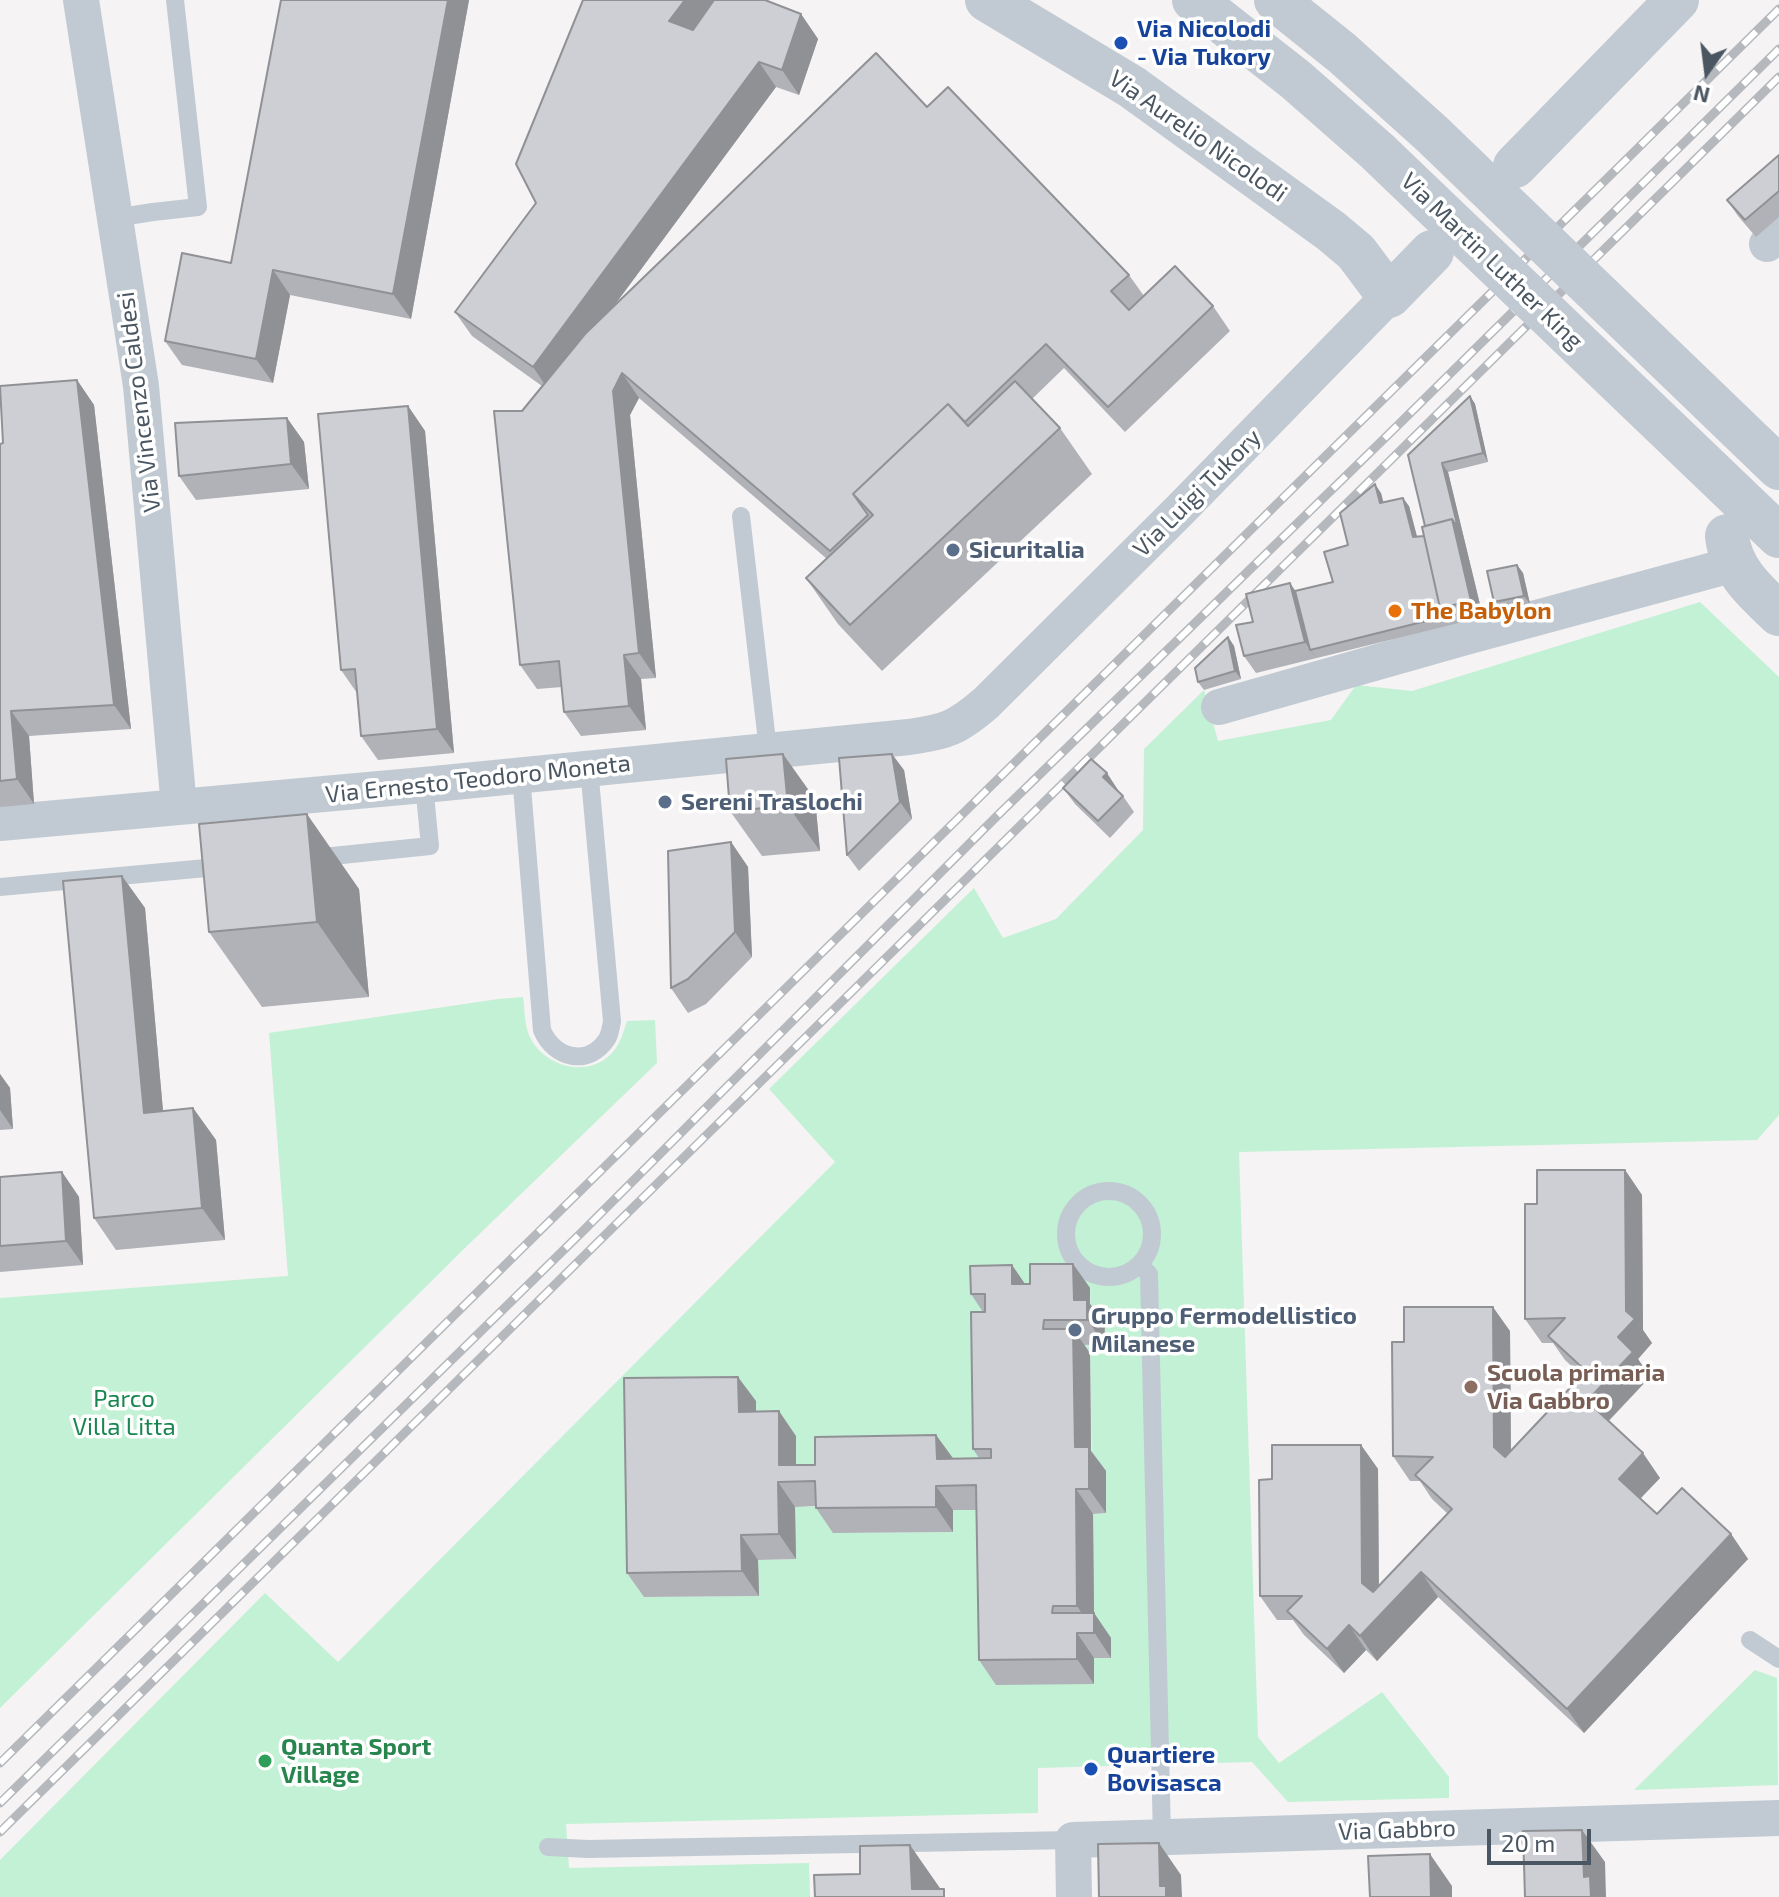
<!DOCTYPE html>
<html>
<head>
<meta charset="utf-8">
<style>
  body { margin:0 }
  #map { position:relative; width:1779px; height:1897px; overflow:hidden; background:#f5f3f3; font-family:"Exo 2",sans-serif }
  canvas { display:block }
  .north { position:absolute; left:1667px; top:32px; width:80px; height:80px; -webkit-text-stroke:6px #fff; paint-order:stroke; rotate:194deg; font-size:22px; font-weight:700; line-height:32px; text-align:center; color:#4a5661 }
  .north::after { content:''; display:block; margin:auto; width:28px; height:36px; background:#4a5661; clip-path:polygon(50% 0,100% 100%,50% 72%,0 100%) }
  .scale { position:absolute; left:1487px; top:1829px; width:104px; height:36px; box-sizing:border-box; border:4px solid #4a5661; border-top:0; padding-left:10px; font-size:24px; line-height:28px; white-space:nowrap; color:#4a5661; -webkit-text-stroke:6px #fff; paint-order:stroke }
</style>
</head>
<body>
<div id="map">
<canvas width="1779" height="1897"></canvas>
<div class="north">N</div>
<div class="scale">20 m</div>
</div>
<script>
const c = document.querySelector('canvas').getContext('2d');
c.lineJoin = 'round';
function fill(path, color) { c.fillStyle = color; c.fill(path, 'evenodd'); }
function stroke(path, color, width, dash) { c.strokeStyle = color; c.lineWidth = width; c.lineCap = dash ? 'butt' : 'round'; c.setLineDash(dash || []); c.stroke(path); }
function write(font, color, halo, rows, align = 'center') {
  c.font = font + ' "Exo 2",sans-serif'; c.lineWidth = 7; c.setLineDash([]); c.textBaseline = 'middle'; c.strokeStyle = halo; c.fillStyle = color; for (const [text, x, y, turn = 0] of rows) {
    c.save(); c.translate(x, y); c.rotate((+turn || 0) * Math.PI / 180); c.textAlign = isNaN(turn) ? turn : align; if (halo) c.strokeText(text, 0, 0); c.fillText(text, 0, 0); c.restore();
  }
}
fill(new Path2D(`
  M1700,602l79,75v438l-22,25 -518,12 19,585 21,26 103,-71 67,85v21l-161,4 -36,-40 -214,6v45l-472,11 3,44 240,-5 1,34h-810v-37l265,-267 73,69 497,-500 -66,-73 205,-201 29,50 53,-19 87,-89 1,-81 60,-59 14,51 113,-21 25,-35 56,6zM1090,1288l1,36h13v20l-43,1v9h29l2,117 14,1v41l-13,1 1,116 -24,1v7h41v20h-17v25l-98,1 -2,-174h-41v22l-120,1 -1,-27 -37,1 1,52 -38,1v36l-114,1 -3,-194 114,-2 1,35h40v54h36v-29l121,-1 1,23 54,-1v-9h-18l-2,-136h14v-18h-14l-1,-29h41l1,19h18l1,-20z
  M523,997c2,14 1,30 8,42 15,28 56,39 80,15 9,-9 12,-21 16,-33l28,-1 2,43 -189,182 -468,463v-410l288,-22 -19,-243 229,-34z
  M1755,1670l22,8 1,107 -144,5z`), '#c3f1d5');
stroke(new Path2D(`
  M115,218l38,-6 45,-5 -23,-207
  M741,516l27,234
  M521,775l21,255c12,29 47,37 65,9 3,-5 4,-12 5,-18l-23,-253
  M313,858l117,-12 -6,-61
  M0,887l228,-21
  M1066 1234a43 43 0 1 1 86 0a43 43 0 1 1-86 0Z
  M1140,1265l9,9 13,564
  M1750,1640l29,19
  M548,1847l40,2 485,-9`), '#c1cad2', 18);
stroke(new Path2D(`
  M81,0l60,386 38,421
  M1767,244l12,-11
  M1219,707l247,-70 269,-73
  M0,823l424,-38 485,-48c37,-5 48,-9 77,-34l193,-192 210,-215
  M1074,1897l-1,-57 706,-22`), '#c1cad2', 36);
stroke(new Path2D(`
  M987,0l145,87 199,144 25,21 33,44 43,-44
  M1515,166l162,-166
  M1727,536c4,35 28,55 52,78`), '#c1cad2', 44);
const rail = new Path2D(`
  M0,1763l1779,-1754
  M0,1803l583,-572 413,-414 396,-386 387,-382
  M0,1832l1779,-1755`);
stroke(rail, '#b5b8bd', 9);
stroke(rail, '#fff', 6, [18]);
stroke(new Path2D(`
  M1194,0l102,80 81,71 402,385
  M1276,0l66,53 90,81 347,334`), '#c1cad2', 44);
fill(new Path2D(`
  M281,0h188l-58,319 -121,-24 -17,88 -91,-18 -17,-24 66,-78z
  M801,14l17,25 -19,56 -23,-8 -162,219 313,-199 202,168 15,21 69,10 17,25 -105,101 -61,-64 -32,31 28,29 32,46 -210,197 -44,-47 -32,-46 21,-19 -188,-161 -9,17 26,263 -15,1 5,51 -65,6 -17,-24 -2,-25 -25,2 -17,-24 2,-254 20,-25 -70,-50 -17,-24z
  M1779,155v62l-23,20 -18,-21 -11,-16z
  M77,380l17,25 37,324 -102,7 5,68 -34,3v-363l3,-1z
  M1470,396l5,8 13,58 -40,10 35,145 -227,56 -12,-17 9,-34 42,-31 38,-9 15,-37 33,-52 2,10 26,3 8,30h7l1,-10 -17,-71z
  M408,406l17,25 29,322 -76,7 -17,-24 -4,-43 -16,-23z
  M287,418l17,24 5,47 -113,11 -17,-24z
  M1517,565l6,8 7,31 -30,7 -6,-9z
  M1228,637l6,9 7,33 -37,11 -6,-8z
  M904,770l8,49 -53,52 -12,-16z
  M1063,788l55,2v1l5,5 11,16 -24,26 -35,-34z
  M815,799l5,52 -58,5 -32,-45z
  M731,842l17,25 4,90 -46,47 -18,9 -17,-25z
  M122,876l23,32 18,203 30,-3 23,32 9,100 -109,10 -22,-32z
  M359,889l10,108 -107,10 -53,-75z
  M0,1074l10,14 3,41 -13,1z
  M1625,1170l17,25 1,135 9,13 -14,16 12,18 -41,44 51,57 -20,21 17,15 74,20 17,25 -164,174 -146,-136 -61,64 -11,-11 -22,23 -40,-38 -11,-15h-16l-17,-24 12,-117 89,-34 17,24 1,118 69,-73 -16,-15 -12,-18h-10l-17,-25 11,-114 106,-11 1,119 71,-74 -17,-16 -12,-17h-11l-17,-24 12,-115z
  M62,1172l17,25 4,68 -83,7v-95z
  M1073,1264l17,24v16l15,20 -1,20 -20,1 6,8 1,98 15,20v42l-13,1 1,99 17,25v20h-17v26l-98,1 -17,-25 -2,-150h-24v22l-120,1 -17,-25v-2l-21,1 1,52 -38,1 1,36 -115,1 -17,-24 129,-172v11l40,24v29h19l121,-30 17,23h26l-6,-9 10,-137 -12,-18 41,-29 13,19h5z`), '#b0b2b7');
fill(new Path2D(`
  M448,0h21l-58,319 -18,-25z
  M685,0h35l-34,45 -17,-24z
  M801,14l17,25 -19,56 -17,-25z
  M759,62l17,25 -226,305 -17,-25z
  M273,270l17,25 -17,88 -17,-24z
  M622,373l17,25 -9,17 26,263 -17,-25 -26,-262z
  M77,380l17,25 37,324 -17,-24z
  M1470,396l5,8 13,58 -5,-9z
  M408,406l17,25 29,322 -17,-24z
  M287,418l17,24 5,47 -18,-25z
  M1442,463l6,9 35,145 -12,-16 -19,-82z
  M1375,484l6,9 5,19 -6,-9z
  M1403,498l6,8 10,39 -6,-8z
  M1517,565l6,8 7,31 -6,-8z
  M1290,583l11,16 9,51 6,8 -11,-16z
  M1228,637l6,9 7,33 -6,-8z
  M624,655l17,24 5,51 -17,-24z
  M11,711l18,25 5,68 -17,-25z
  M783,754l32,45 5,52 -32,-45z
  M892,754l12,16 8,49 -12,-17z
  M1107,773l11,17 -3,4 -12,-17z
  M307,814l52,75 10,108 -52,-75z
  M731,842l17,25 4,90 -17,-25z
  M122,876l23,32 21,237 -22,-32z
  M0,1074l10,14 3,41 -13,-19z
  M193,1108l23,32 9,100 -23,-32z
  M1625,1170l17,25 1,135 9,13 -14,16 12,18 -46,48 -17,-24 31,-64 8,-26z
  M62,1172l17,25 4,68 -17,-24z
  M1073,1264l17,24v16l15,20 -1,20 -30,-44z
  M1012,1265l17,25 -17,-6z
  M1493,1307l17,24 1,140 -17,-24z
  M1073,1329l17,24 1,98 15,20v42l-17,-24 -14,-42z
  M738,1377l18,24v35l-17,-24z
  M779,1411l17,25v46l-17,-17z
  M936,1435l18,25 -17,-1z
  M1361,1445l17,24 1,139 -17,-25z
  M1643,1453l17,25 -24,25 -17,-24z
  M778,1482l17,25 1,52 -17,-25z
  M936,1486l17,24v22l-17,-25z
  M1076,1489l17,25 1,99 17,25v20l-34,-52z
  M1731,1534l17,25 -164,174 -17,-24z
  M741,1535l17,25 1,36 -17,-25z
  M1421,1572l17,25 -61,64 -17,-25z
  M1349,1625l17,25 -22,23 -17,-24z
  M1077,1633l17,25v26l-17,-25z
  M1582,1830l23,32 1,35h-15l-7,-20z
  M1159,1843l22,32 1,22h-16l-6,-11z
  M910,1845l32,46 -30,-2z
  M1430,1854l22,32v11h-21z`), '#909195');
const building = new Path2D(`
  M281,0h167l-55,294 -120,-24 -17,89 -91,-18 17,-88 49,10z
  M583,0h102l-16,21 24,9 21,-30h51l36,14 -19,56 -23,-8 -226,305 -78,-55 81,-109 -20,-39z
  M876,53l51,54 21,-20 181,188 -18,16 18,19 46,-44 38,40 -105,101 -62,-63 -81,78 -17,-18 -95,90 15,21 -38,36 -208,-178 -9,18 26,262 -15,2 5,51 -65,6 -5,-51 -39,4 -26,-254h28l63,-77z
  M1779,155v36l-34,29 -18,-20z
  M77,380l37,325 -103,6 6,68 -17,2v-337l3,-1 -3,-57z
  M1015,381l45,47 -210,197 -44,-47 67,-63 -20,-21 95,-90 20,22z
  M1470,396l13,57 -41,10 16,65 -6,-9 -27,7 -17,-71z
  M408,406l29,323 -76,7 -6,-67 -14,1 -23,-256z
  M287,418l4,46 -112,12 -4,-53z
  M1375,484l5,19 23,-5 10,39 11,-1 16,72 6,8 -136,34 -15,-59 38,-9 -9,-30 24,-7 -8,-32z
  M1452,519l19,82 -31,7 -18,-81z
  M1517,565l7,31 -30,6 -7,-31z
  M1290,583l15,59 -61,14 -8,-31 17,-3 -7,-28z
  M1228,637l7,34 -37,11 -3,-14z
  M783,754l5,52 -58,5 -4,-52z
  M892,754l8,48 -53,53 -8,-97z
  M1091,759l16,14 -4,4 20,19 -25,25 -35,-33z
  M307,814l10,108 -108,10 -10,-108z
  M731,842l4,90 -47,47 -17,9 -3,-137z
  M122,876l22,237 49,-5 9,100 -108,10 -31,-337z
  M1537,1170h88l1,141 9,8 -17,18 15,15 -46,49 56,52 -24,26 38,35 25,-26 49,46 -164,175 -146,-137 -61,64 -11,-11 -22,24 -40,-38 15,-15h-42l-1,-116 13,-1v-34h89l1,138 11,9 79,-83 -37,-34 18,-18 -40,-1 -1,-114h12v-35h89l1,140 11,10 81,-86 -38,-35 17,-18 -40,1v-115h12z
  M62,1172l4,69 -66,5v-69z
  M1030,1264h43l1,36h13v20h-43l-1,9h30l2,118h14v42h-13l1,117h-24l-1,7h42v20h-17v26l-98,1 -3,-175 -40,1v21l-120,1 -1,-27 -37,1 1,52 -38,1 1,36 -115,2 -3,-195 114,-1 1,35 40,-1v54h36v-28l121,-2 1,24 54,-1v-9h-18l-2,-137h14v-18h-14l-1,-28 42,-1v19h18z
  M1582,1830l2,47 6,-1 1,21h-66l-2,-66z
  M1159,1843l1,43h6v11h-67l-1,-53z
  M910,1845l2,44h32v8h-129l-1,-22 46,-1v-28z
  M1430,1854l1,43h-61l-2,-41z`);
fill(building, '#cdcfd5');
stroke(building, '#909195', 2);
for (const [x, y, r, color] of [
  [1121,43,8,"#1a4fb4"],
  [953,550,8,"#5c6f8a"],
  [1395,611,8,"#e8710a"],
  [665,802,8,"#5c6f8a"],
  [1075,1330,8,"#5c6f8a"],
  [1471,1387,8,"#8d6e63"],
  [265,1761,8,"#2e9e5b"],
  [1091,1769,8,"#1a4fb4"]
]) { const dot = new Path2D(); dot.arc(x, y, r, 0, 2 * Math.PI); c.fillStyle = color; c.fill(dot); stroke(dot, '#fff', 3); }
write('bold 24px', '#164399', '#fff', [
  ["Via Nicolodi",1137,29],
  ["- Via Tukory",1137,57],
  ["Quartiere",1107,1755],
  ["Bovisasca",1107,1783]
], 'left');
write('24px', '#4a5661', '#fff', [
  ["Via Aurelio Nicolodi",1198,136,35],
  ["Via Martin Luther King",1492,261,44],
  ["Via Vincenzo Caldesi",139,402,-97],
  ["Via Luigi Tukory",1197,493,-45],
  ["Via Ernesto Teodoro Moneta",478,779,-6],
  ["Via Gabbro",1397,1830,-2]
]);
write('bold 24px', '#4e5e75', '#fff', [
  ["Sicuritalia",969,550],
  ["Sereni Traslochi",681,802],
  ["Gruppo Fermodellistico",1091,1316],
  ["Milanese",1091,1344]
], 'left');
write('bold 24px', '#c56008', '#fff', [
  ["The Babylon",1411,611]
], 'left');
write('bold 24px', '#785e54', '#fff', [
  ["Scuola primaria",1487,1373],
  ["Via Gabbro",1487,1401]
], 'left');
write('24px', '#17864f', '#fff', [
  ["Parco",124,1399],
  ["Villa Litta",124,1427]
]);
write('bold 24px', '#27864d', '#fff', [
  ["Quanta Sport",281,1747],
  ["Village",281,1775]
], 'left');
</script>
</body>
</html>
